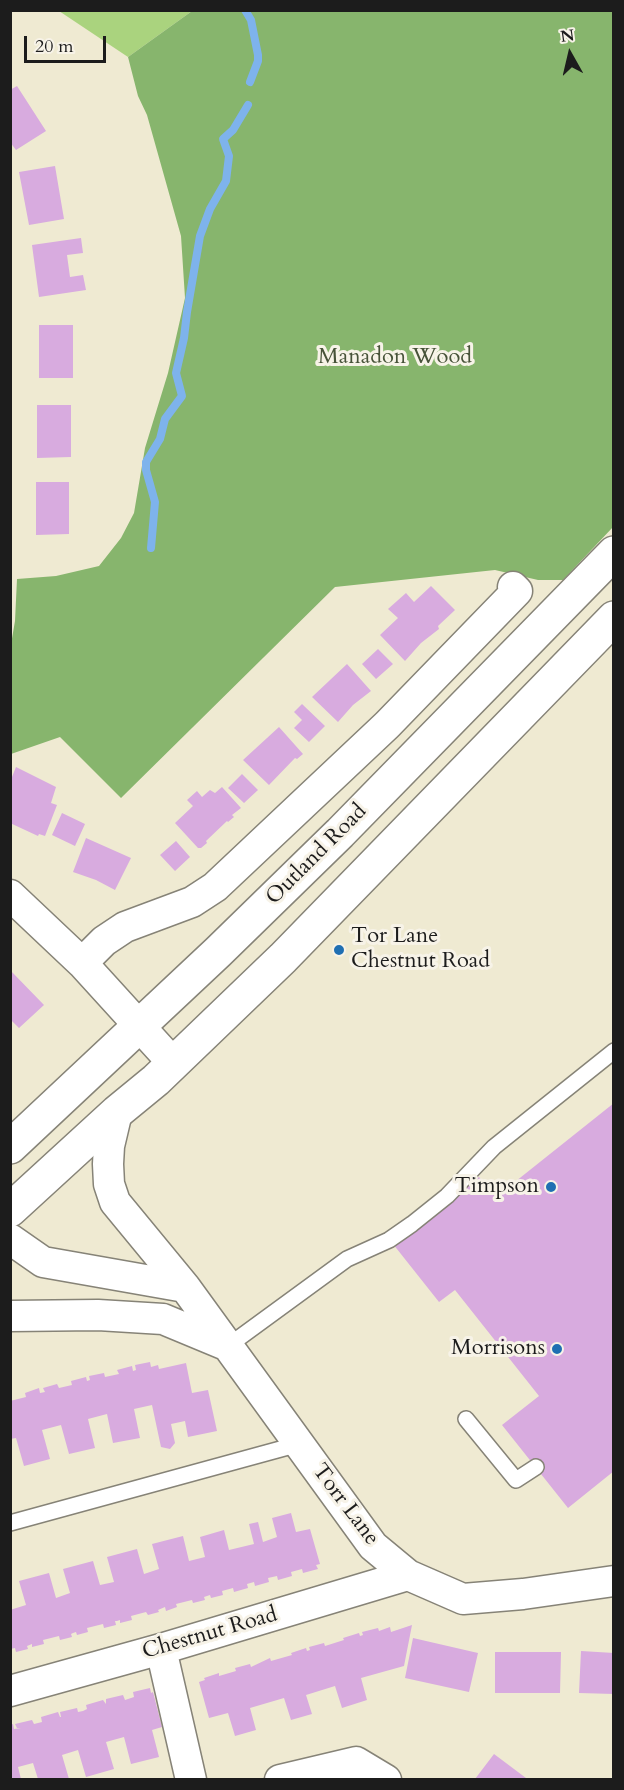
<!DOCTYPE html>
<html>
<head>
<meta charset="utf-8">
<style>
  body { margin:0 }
  #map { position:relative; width:624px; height:1790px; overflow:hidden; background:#efead2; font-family:Cardo,serif }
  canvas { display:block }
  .frame { position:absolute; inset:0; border:12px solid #1c1c1c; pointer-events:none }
  .north { position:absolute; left:540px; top:24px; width:60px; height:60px; -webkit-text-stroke:4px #f7f3e8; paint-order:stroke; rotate:352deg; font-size:16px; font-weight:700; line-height:24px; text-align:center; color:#1c1c1c }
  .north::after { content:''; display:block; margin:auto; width:21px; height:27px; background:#1c1c1c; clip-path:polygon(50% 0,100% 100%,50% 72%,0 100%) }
  .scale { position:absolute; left:24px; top:36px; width:82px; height:27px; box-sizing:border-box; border:3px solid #1c1c1c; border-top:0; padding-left:8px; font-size:18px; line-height:21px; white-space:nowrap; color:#1c1c1c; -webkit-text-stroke:4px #f7f3e8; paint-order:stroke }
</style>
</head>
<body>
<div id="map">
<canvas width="624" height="1790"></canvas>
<div class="frame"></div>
<div class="north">N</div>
<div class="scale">20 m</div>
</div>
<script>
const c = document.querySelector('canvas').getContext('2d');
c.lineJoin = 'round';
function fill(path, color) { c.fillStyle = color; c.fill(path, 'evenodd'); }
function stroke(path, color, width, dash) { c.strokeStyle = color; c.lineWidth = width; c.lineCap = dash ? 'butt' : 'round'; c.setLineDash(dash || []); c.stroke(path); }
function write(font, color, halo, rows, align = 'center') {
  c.font = font + ' Cardo,serif'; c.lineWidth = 6; c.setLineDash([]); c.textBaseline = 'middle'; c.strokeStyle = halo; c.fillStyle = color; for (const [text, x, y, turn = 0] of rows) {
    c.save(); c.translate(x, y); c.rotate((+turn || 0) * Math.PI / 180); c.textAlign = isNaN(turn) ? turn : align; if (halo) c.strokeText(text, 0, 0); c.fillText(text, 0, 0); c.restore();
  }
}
fill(new Path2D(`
  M59,11h133l-64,46z`), '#aad37e');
fill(new Path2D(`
  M192,11h421v516l-50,53h-25l-43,-10 -160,17 -214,211 -61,-61 -49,17 -1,-104 5,-29 2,-42 39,-3 43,-10 22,-28 13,-25 11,-65 23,-75 17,-75 -4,-62 -34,-121 -9,-19 -10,-39z`), '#87b56d');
stroke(new Path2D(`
  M245,10l6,10 7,35v6l-8,21
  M151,548l4,-46 -9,-32v-8l14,-23 5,-20 17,-23 -6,-23 8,-35 3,-26 13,-76 10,-27 16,-28 3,-25 -6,-17 10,-9 15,-25`), '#7eb3ec', 8);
fill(new Path2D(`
  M17,86l29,45 -30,19 -6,-8v-52z
  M55,166l9,53 -35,6 -10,-53z
  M81,238l2,15 -16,2 3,22 13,-2 3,15 -47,7 -7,-52z
  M39,325h34v53h-34z
  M37,405h34v52l-34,1z
  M36,482h33v52l-33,1z
  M431,586l24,24 -17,16 1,3 -18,14 -16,18 -25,-26 18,-17 -10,-9 18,-16 8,9z
  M378,649l15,15 -17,15 -14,-15z
  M347,664l24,27 -18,14 -15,17 -26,-25z
  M302,704l23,22 -16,16 -15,-14 8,-8 -8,-8z
  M279,727l24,27 -6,5 -2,-1 -26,27 -26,-25z
  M16,767l40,20 -5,16 6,2 -12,31 -6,-2 -1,2 -28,-13v-41z
  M242,774l16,16 -14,13 -16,-15z
  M222,787l19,21 -9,7 2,2 -6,5 -1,-1 -21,20 1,2 -6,5h-3l-23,-25 18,-17 -6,-6 10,-9 5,6 8,-7 5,3z
  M62,813l23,11 -10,22 -23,-11z
  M86,838l45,20 -16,32 -19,-10 -23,-8z
  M176,841l14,16 -15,14 -15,-16z
  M10,970l34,35 -25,23 -9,-9z
  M614,1103v368l-46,37 -66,-83 37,-29 -84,-106 -16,12 -46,-58 86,-67 17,20z
  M150,1362l1,5 7,-2 1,4 27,-6 6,30 16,-3 9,41 -29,6 -3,-16 -14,3 4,19 -5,6 -9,-2 -9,-42 -18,4 6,29 -27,5 -6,-29 -19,5 7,29 -26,6 -8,-29 -19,5 8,29 -26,7 -8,-28 -6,1v-38l16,-4 -1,-4 14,-5 1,5 5,-1 -2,-4 14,-4 2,4 13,-3 -1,-4 15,-4 1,4 3,-1 -1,-4 15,-3 1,4 14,-3 -2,-4 15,-4 1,5 3,-1 -1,-5z
  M291,1513l5,19 14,-3 10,35 -4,1 2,4 -15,4 -1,-4 -11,3 1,4 -14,4 -1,-4 -9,2 1,4 -14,4 -1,-4 -7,2 1,4 -14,4 -1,-4 -11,3 1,4 -12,3 -1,-3 -6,2 1,3 -12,3 -1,-3 -16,4 1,3 -11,4 -1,-4 -7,3 1,2 -11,3 -2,-3 -15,4 1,4 -12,3v-3l-3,1h-2l1,4 -12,3 -1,-4 -16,4 1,4 -11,3 -1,-3 -3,1 -2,1 1,3 -12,3 -1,-4 -16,4 1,4 -12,3v-3l-5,2 1,3 -12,3 -1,-4 -5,1v-39l16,-5 -7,-24 30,-8 7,25 14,-5 -7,-24 30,-8 7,24 14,-3 -7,-25 30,-8 7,25 15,-5 -7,-25 31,-8 6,25 16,-4 -5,-20 24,-7 5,20 25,-6 -5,-20 9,-2 5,20 14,-5 -5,-19z
  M412,1625l-8,41 -43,12 6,22 -25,8 -7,-22 -29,9 6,19 -21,6 -7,-22 -34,10 6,22 -21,6 -7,-23 -19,5 -10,-36 6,-2 -1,-2 15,-5v3l17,-5 -1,-3 15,-4 1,3 19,-9 1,3 21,-6 -1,-2 15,-5 1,3 3,-1 -1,-3 15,-4 1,3 19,-6 -1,-2 16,-5 1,3 3,-1 -1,-3 16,-4 1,3 11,-4 1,5z
  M413,1638l65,15 -9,39 -64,-14z
  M581,1651l33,2v41l-35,-1z
  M495,1652h66l-1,41h-65z
  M150,1688l1,5 2,-1 9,35 -10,3 7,27 -28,7 -7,-27 -18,5 8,27 -28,8 -8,-27 -16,5 7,24h-31l-5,-16 -15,4 3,12h-11v-54l3,-1 1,5 7,-1h-4l-2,-4 17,-4 2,4 8,-2 -1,-5 17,-5 2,5h1l-1,-5 17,-4 1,4 5,-1 4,-2 -1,-4 17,-5 3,4v-5l17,-4 2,5 9,-3 -1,-5z
  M494,1754l32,24 -1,1h-50z`), '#d8abdf');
const lane = new Path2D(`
  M228,1346l119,-87 42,-19 23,-16 35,-28 47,-49 120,-96
  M466,1419l50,61 20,-13
  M10,1523l289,-79`);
const street = new Path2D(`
  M10,895l72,68 91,100
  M82,963l22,-22 21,-14 67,-25 23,-15 172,-162 130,-134 -4,-4
  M117,1112l-8,34 -1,18 1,20 6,18 70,85 188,259 35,29 55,24 60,-5 91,-13
  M10,1239l33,23 142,25
  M10,1316l88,-1 65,4 65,27
  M161,1649l30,131
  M10,1691l151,-42 247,-74
  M280,1780l76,-18 30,18`);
const primary = new Path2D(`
  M10,1147l208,-195 122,-119 274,-280
  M10,1210l107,-98 39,-32 127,-122 331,-340`);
stroke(lane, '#868377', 18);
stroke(street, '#868377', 33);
stroke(primary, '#868377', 36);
stroke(lane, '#fff', 15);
stroke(street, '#fff', 30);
stroke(primary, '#fff', 33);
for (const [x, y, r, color] of [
  [339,950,6,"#1f6fb2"],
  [551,1187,6,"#1f6fb2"],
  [557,1349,6,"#1f6fb2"]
]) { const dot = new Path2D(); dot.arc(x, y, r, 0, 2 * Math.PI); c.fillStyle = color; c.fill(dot); stroke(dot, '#f7f3e8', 2); }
write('22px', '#475339', '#f7f3e8', [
  ["Manadon Wood",395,358]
]);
write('22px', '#1c1c1c', '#f7f3e8', [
  ["Outland Road",317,855,-45],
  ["Torr Lane",345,1505,53],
  ["Chestnut Road",210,1634,-16]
]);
write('22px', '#1c1c1c', '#f7f3e8', [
  ["Tor Lane",351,937,"left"],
  ["Chestnut Road",351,962,"left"],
  ["Timpson",539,1187],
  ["Morrisons",545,1349]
], 'right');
</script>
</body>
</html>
